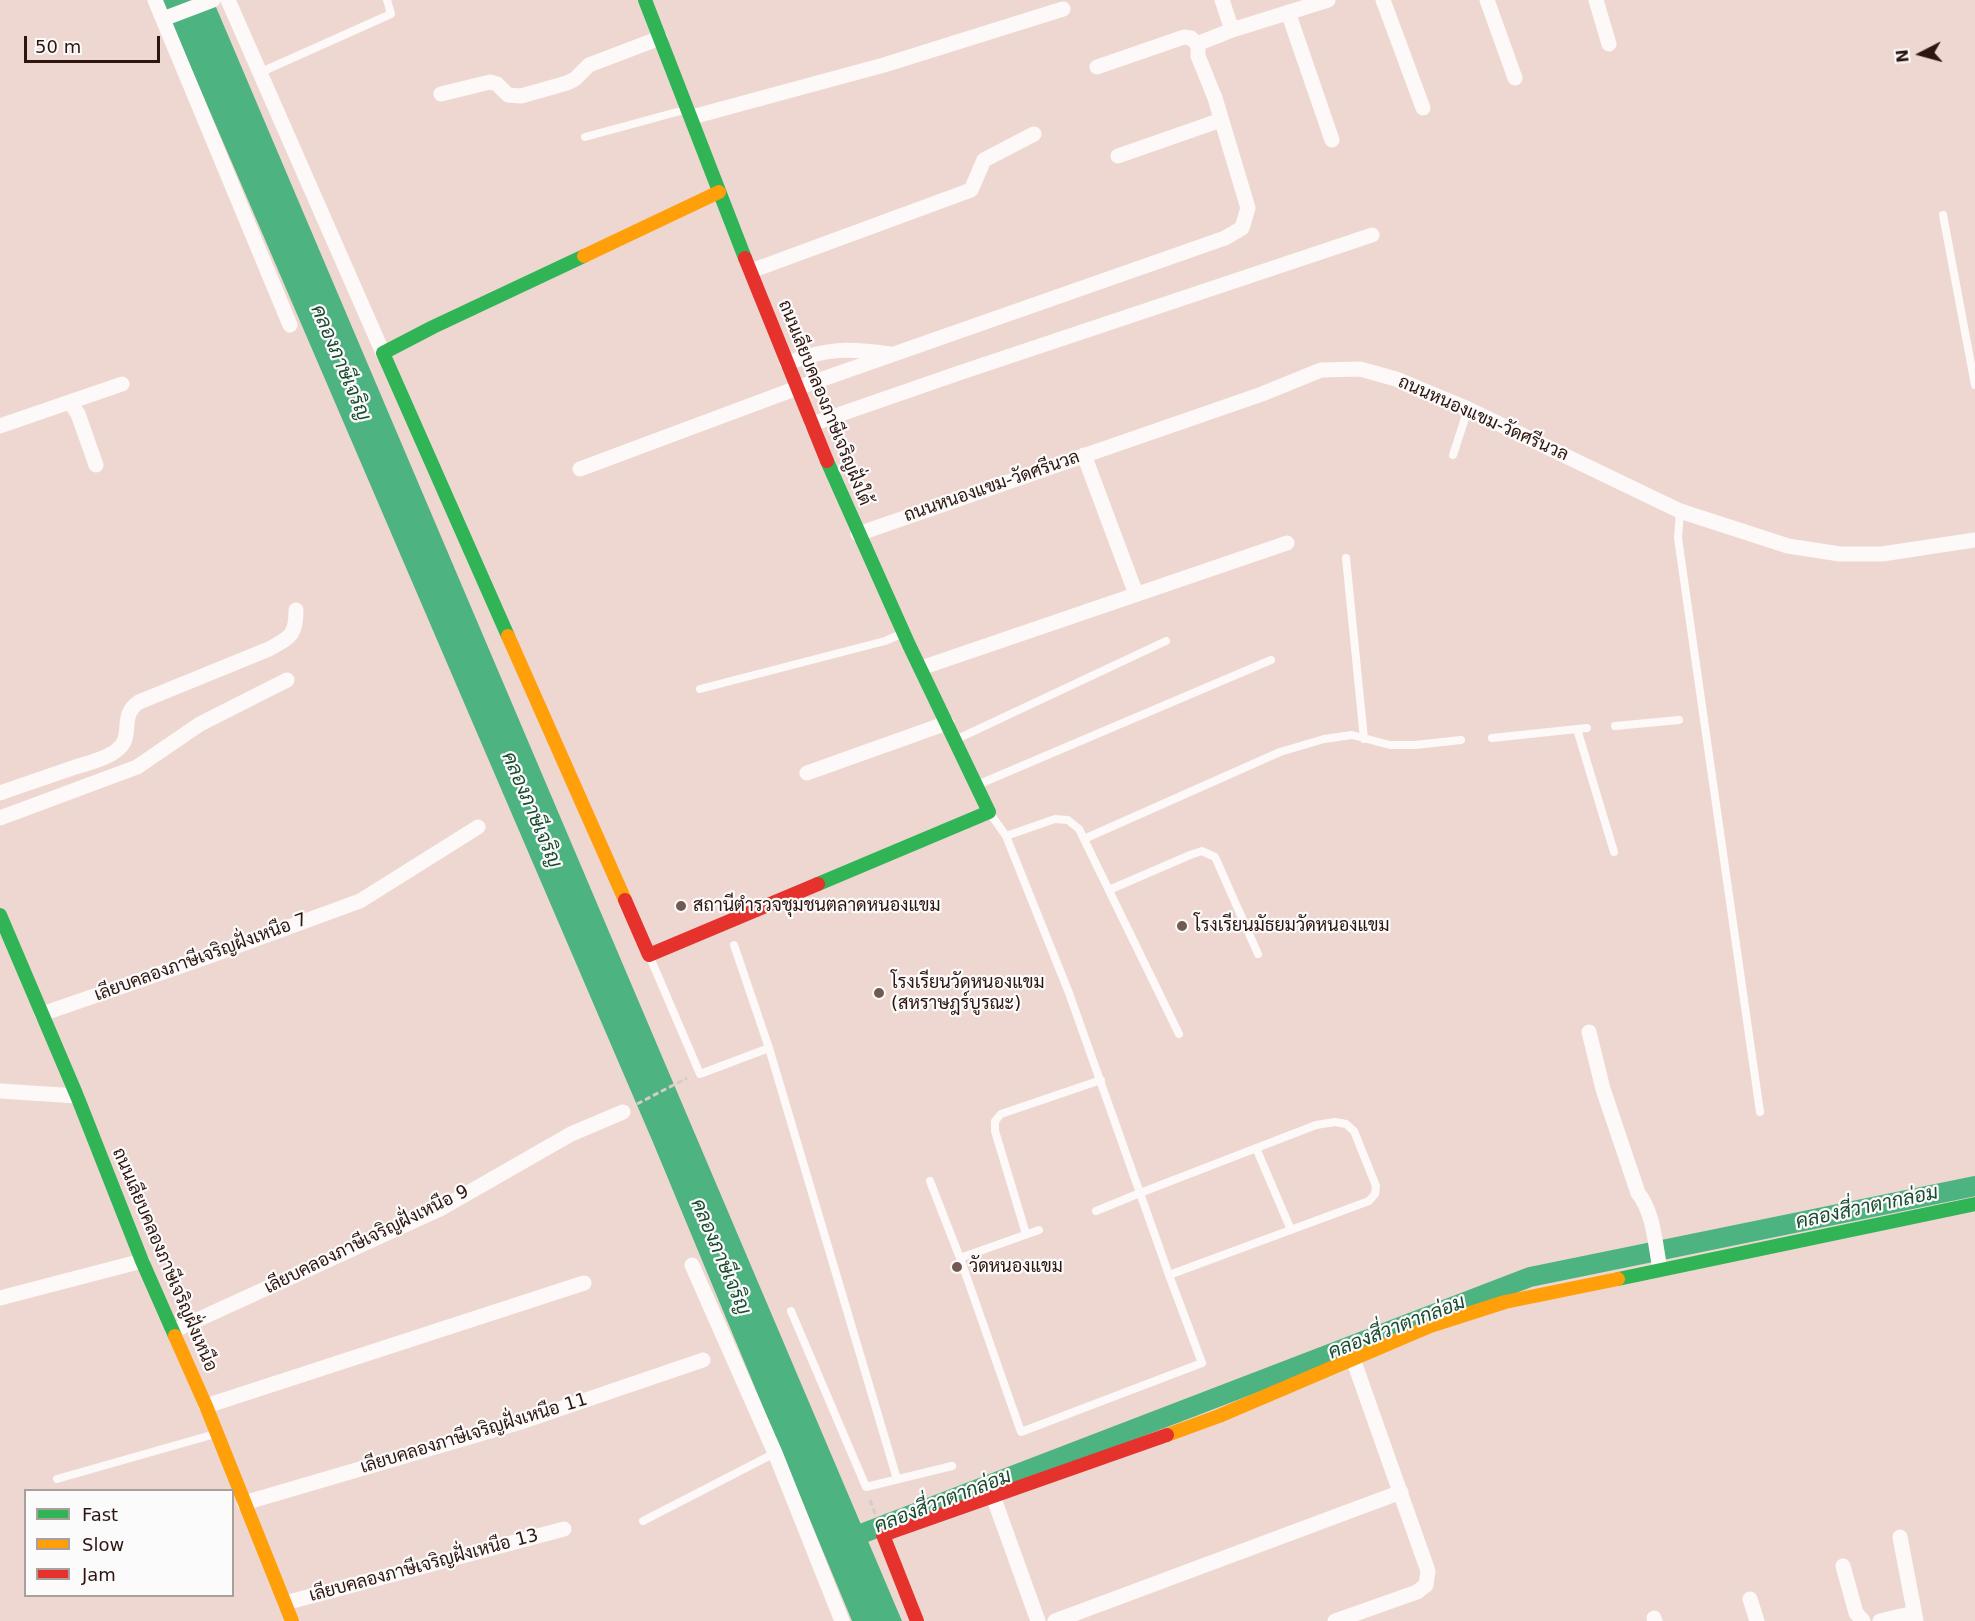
<!DOCTYPE html>
<html>
<head>
<meta charset="utf-8">
<style>
  body { margin:0 }
  #map { position:relative; width:1975px; height:1621px; overflow:hidden; background:#eed7d1; font-family:"DejaVu Sans",sans-serif }
  canvas { display:block }
  .legend { position:absolute; left:24px; top:1489px; width:210px; height:108px; box-sizing:border-box; background:#fbfbfb; border:2px solid #a99f9d; margin:0; padding:8px 10px; list-style:none; font-size:18px; color:#2f150f }
  .legend li { display:flex; align-items:center; gap:12px; height:30px }
  .legend b { width:30px; border:2px solid #a99f9d }
  .north { position:absolute; left:1891px; top:24px; width:60px; height:60px; -webkit-text-stroke:4px #fbfbfb; paint-order:stroke; rotate:264deg; font-size:16px; font-weight:700; line-height:24px; text-align:center; color:#2f150f }
  .north::after { content:''; display:block; margin:auto; width:21px; height:27px; background:#2f150f; clip-path:polygon(50% 0,100% 100%,50% 72%,0 100%) }
  .scale { position:absolute; left:24px; top:36px; width:136px; height:27px; box-sizing:border-box; border:3px solid #2f150f; border-top:0; padding-left:8px; font-size:18px; line-height:21px; white-space:nowrap; color:#2f150f; -webkit-text-stroke:4px #fbfbfb; paint-order:stroke }
</style>
</head>
<body>
<div id="map">
<canvas width="1975" height="1621"></canvas>
<ul class="legend">
<li><b style="height:8px;background:#30b455"></b>Fast</li>
<li><b style="height:8px;background:#ff9f0a"></b>Slow</li>
<li><b style="height:8px;background:#e5322d"></b>Jam</li>
</ul>
<div class="north">N</div>
<div class="scale">50 m</div>
</div>
<script>
const c = document.querySelector('canvas').getContext('2d');
c.lineJoin = 'round';
function fill(path, color) { c.fillStyle = color; c.fill(path, 'evenodd'); }
function stroke(path, color, width, dash) { c.strokeStyle = color; c.lineWidth = width; c.lineCap = dash ? 'butt' : 'round'; c.setLineDash(dash || []); c.stroke(path); }
function write(font, color, halo, rows, align = 'center') {
  c.font = font + ' "DejaVu Sans",Sarabun,sans-serif'; c.lineWidth = 4.5; c.setLineDash([]); c.textBaseline = 'middle'; c.strokeStyle = halo; c.fillStyle = color; for (const [text, x, y, turn = 0] of rows) {
    c.save(); c.translate(x, y); c.rotate((+turn || 0) * Math.PI / 180); c.textAlign = isNaN(turn) ? turn : align; if (halo) c.strokeText(text, 0, 0); c.fillText(text, 0, 0); c.restore();
  }
}
fill(new Path2D(`
  M162,0h51l689,1621h-50l-200,-481z`), '#4db380');
stroke(new Path2D(`
  M840,1542l690,-265 445,-91`), '#4db380', 20);
stroke(new Path2D(`
  M637,1104l50,-26
  M870,1500l6,16`), '#d3ccca', 3, [6, 3]);
stroke(new Path2D(`
  M259,73l132,-59 -4,-14
  M585,137l103,-28
  M1943,215l32,170
  M1453,455l15,-46
  M1680,511l-2,27 82,574
  M1346,558l18,181
  M700,689l185,-48 16,-7
  M1615,726l64,-6
  M1577,729l10,-1
  M1492,738l85,-9 37,123
  M955,740l211,-99
  M977,785l294,-125
  M989,812l17,24 63,157 71,200 -44,18
  M1006,836l49,-17 13,1 11,9 100,205
  M1084,839l196,-87 44,-13 28,-4 38,10h25l46,-5
  M1109,890l81,-35 12,-4 13,6 43,97
  M734,945l35,103
  M649,955l51,119 69,-26 128,431
  M1335,1122l11,2 8,7 22,55 -1,8 -6,7 -200,74 -29,-82 176,-68z
  M1256,1148l35,82
  M930,1181l30,77
  M1039,1230l-79,28 61,174 181,-69 -33,-88
  M1026,1234l-31,-103v-10l6,-7 100,-34
  M791,1311l75,176 86,-21
  M57,1479l158,-45
  M643,1521l132,-68`), '#fcf9f8', 8);
stroke(new Path2D(`
  M155,0l135,325
  M228,0l155,353
  M1222,0l10,30
  M1383,0l40,108
  M1487,0l28,78
  M1596,0l13,44
  M1288,12l44,128
  M163,19l50,-19
  M1097,67l87,-30 7,1 7,7
  M441,94l49,-12 7,2 11,11 13,1 46,-13 8,-4 14,-14 71,-27
  M692,117l192,-52 179,-56
  M1118,156l103,-36
  M751,271l220,-81 13,-30 50,-26
  M787,363c41,-15 60,-15 103,-9
  M70,402l8,12 18,51
  M812,424l147,-51 413,-138
  M0,426l122,-42
  M1084,455l52,139
  M580,469l217,-81 428,-150 17,-10 6,-20 -33,-110 -17,-42v-11l4,-3 30,-12 96,-30
  M858,534l404,-140 59,-24 39,-1 36,10 72,30 212,102 108,35 52,8h42l93,-14
  M921,668l366,-125
  M807,773l140,-50
  M0,793c25,-9 50,-17 75,-26 13,-4 31,-8 42,-17 18,-14 1,-34 22,-48l130,-53c21,-12 27,-13 27,-39
  M0,818l137,-51 63,-43 87,-44
  M42,1014l165,-57 153,-56 118,-74
  M1589,1032l14,57 35,104c16,20 17,51 22,76
  M0,1091l77,5
  M692,1265l83,188 67,168
  M0,1298l142,-37
  M173,1331l267,-122 131,-75 52,-22
  M206,1406l378,-123
  M993,1496l45,125
  M244,1503l280,-82 179,-61
  M1900,1537l16,84
  M1843,1566l13,47 7,8
  M1750,1599l7,22
  M285,1603l279,-74
  M1654,1618l1,3
  M1055,1621l346,-129
  M1335,1621l82,-29 9,-7 2,-14 -75,-212
  M1880,1621l34,-8`), '#fcf9f8', 15);
stroke(new Path2D(`
  M645,0l100,258
  M508,636l-125,-283 50,-26 151,-71
  M818,884l171,-72 -80,-167 -82,-184
  M0,915l77,181 65,165 33,75
  M1618,1279l357,-75`), '#30b455', 14);
stroke(new Path2D(`
  M584,256l135,-64
  M508,636l117,264
  M175,1336l31,70 86,215
  M1167,1435l52,-19 211,-90 75,-24 113,-23`), '#ff9f0a', 14);
stroke(new Path2D(`
  M745,258l82,203
  M625,900l24,55 169,-71
  M917,1621l-34,-86 284,-100`), '#e5322d', 14);
for (const [x, y, r, color] of [
  [681,906,6,"#725953"],
  [1182,926,6,"#725953"],
  [879,993,6,"#725953"],
  [957,1267,6,"#725953"]
]) { const dot = new Path2D(); dot.arc(x, y, r, 0, 2 * Math.PI); c.fillStyle = color; c.fill(dot); stroke(dot, '#fbfbfb', 2); }
write('18px', '#2f150f', '#fbfbfb', [
  ["ถนนเลียบคลองภาษีเจริญฝั่งใต้",824,403,68],
  ["ถนนหนองแขม-วัดศรีนวล",1483,419,24],
  ["ถนนหนองแขม-วัดศรีนวล",992,487,-19],
  ["เลียบคลองภาษีเจริญฝั่งเหนือ 7",201,958,-20],
  ["เลียบคลองภาษีเจริญฝั่งเหนือ 9",367,1240,-26],
  ["ถนนเลียบคลองภาษีเจริญฝั่งเหนือ",164,1260,67],
  ["เลียบคลองภาษีเจริญฝั่งเหนือ 11",474,1434,-17],
  ["เลียบคลองภาษีเจริญฝั่งเหนือ 13",424,1566,-15]
]);
write('18px', '#2f150f', '#fbfbfb', [
  ["สถานีตำรวจชุมชนตลาดหนองแขม",693,906],
  ["โรงเรียนมัธยมวัดหนองแขม",1194,926],
  ["โรงเรียนวัดหนองแขม",891,983],
  ["(สหราษฎร์บูรณะ)",891,1004],
  ["วัดหนองแขม",969,1267]
], 'left');
write('italic 20px', '#194b2f', '#fbfbfb', [
  ["คลองภาษีเจริญ",340,363,67],
  ["คลองภาษีเจริญ",531,810,67],
  ["คลองสี่วาตากล่อม",1867,1208,-12],
  ["คลองภาษีเจริญ",720,1257,67],
  ["คลองสี่วาตากล่อม",1397,1328,-21],
  ["คลองสี่วาตากล่อม",943,1502,-21]
]);
</script>
</body>
</html>
